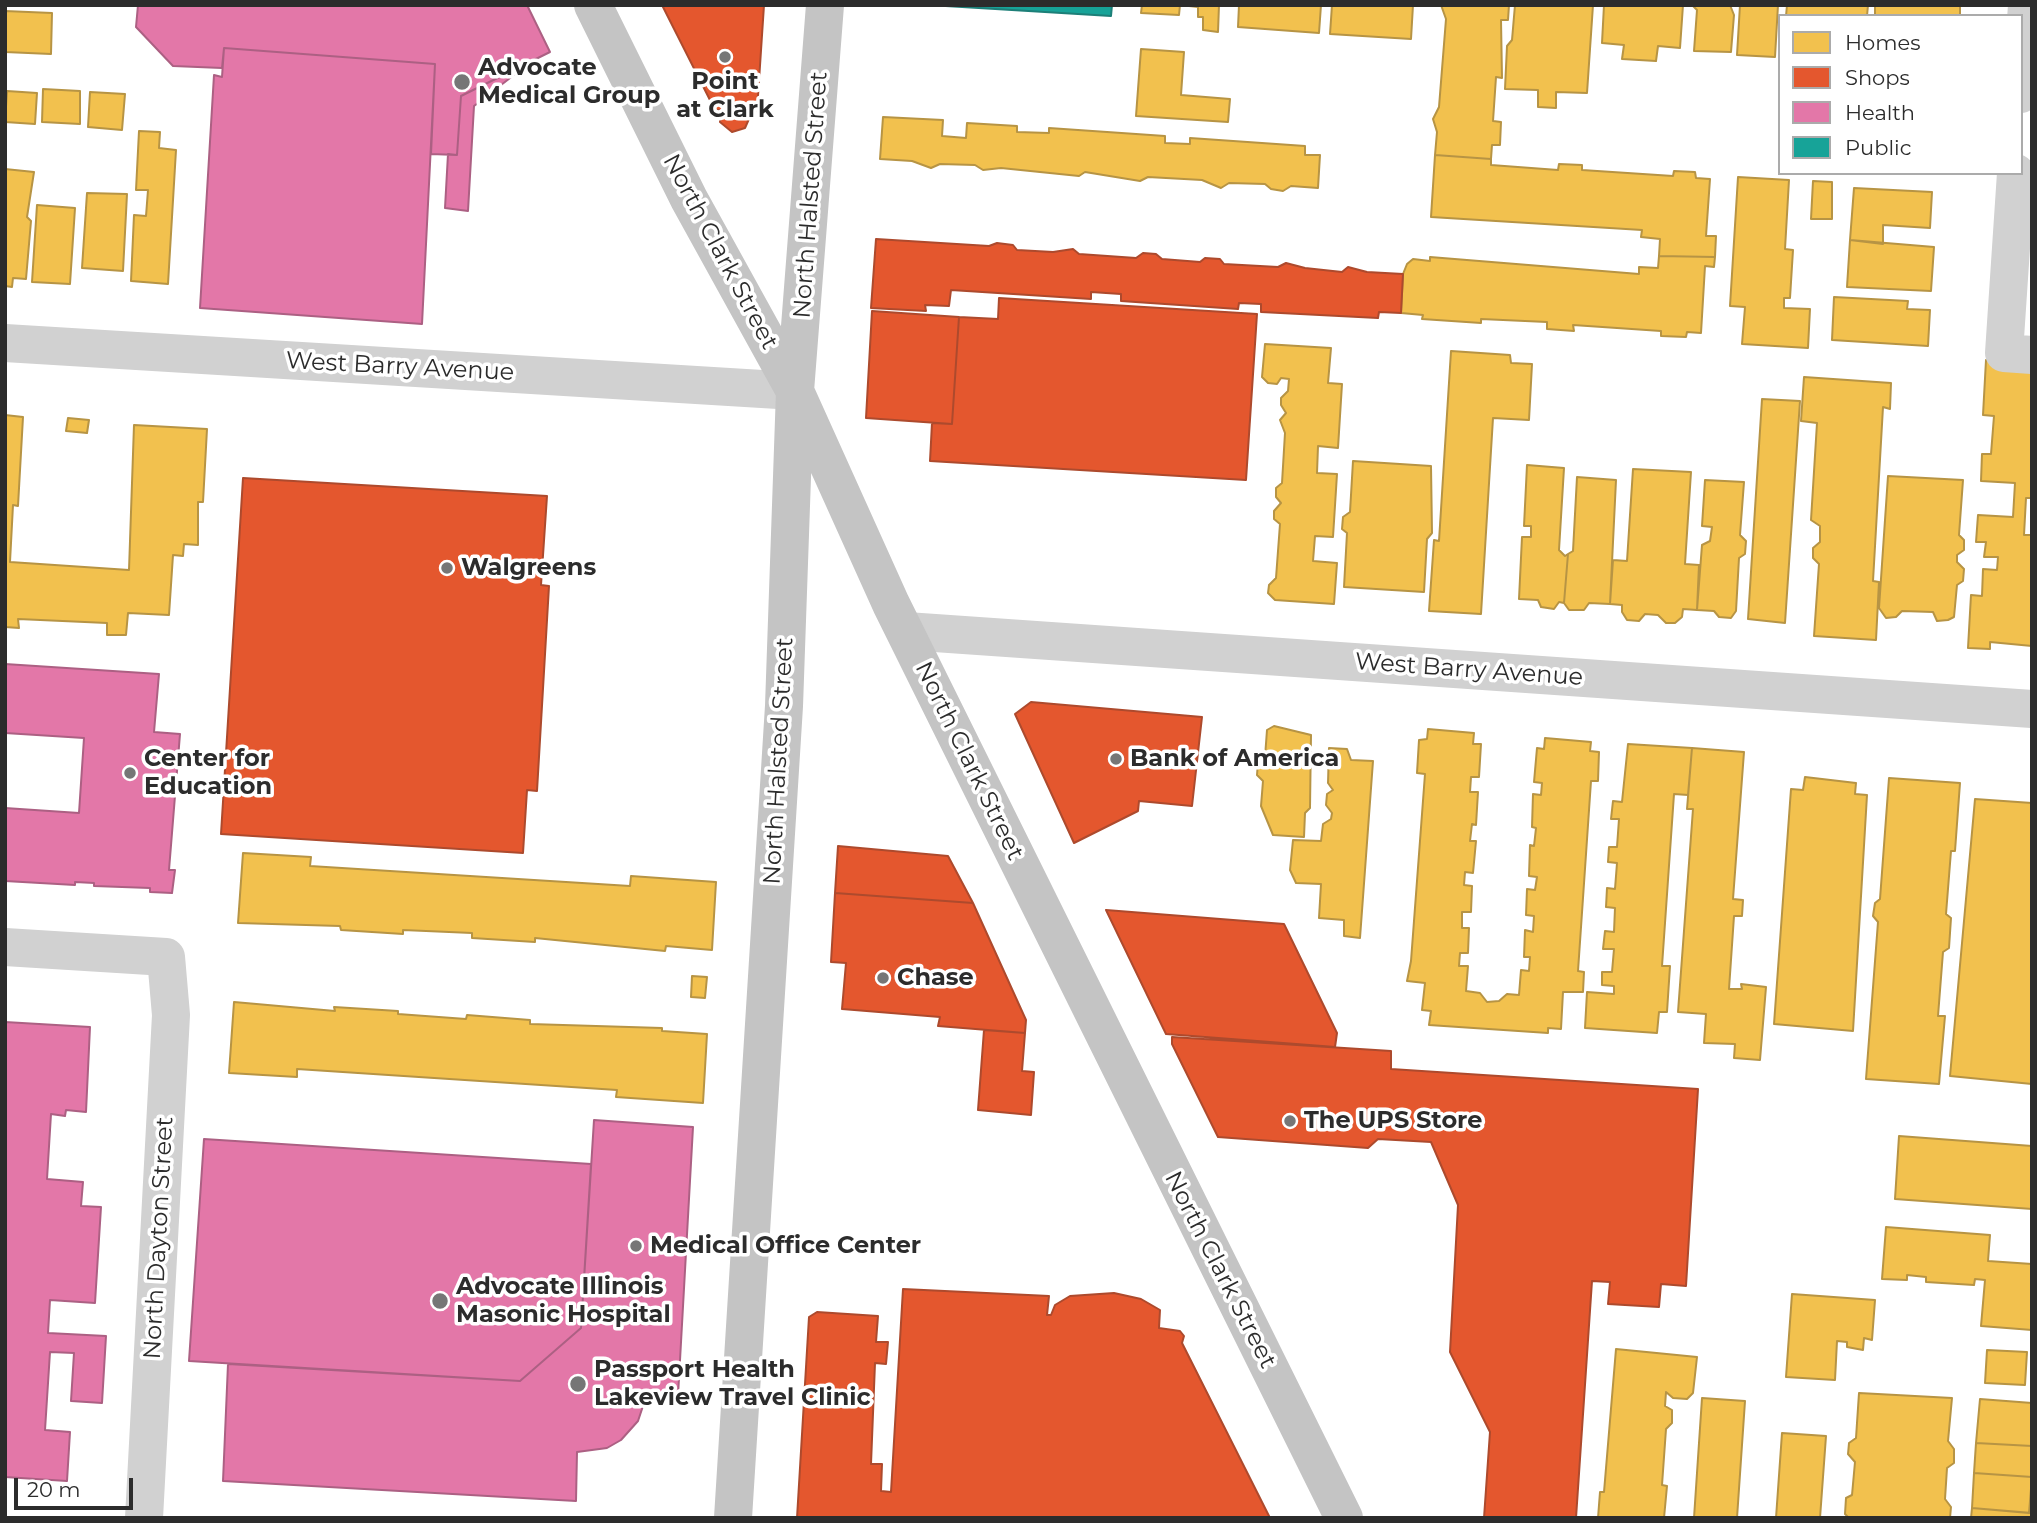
<!DOCTYPE html>
<html>
<head>
<meta charset="utf-8">
<style>
  body { margin:0 }
  #map { position:relative; width:2037px; height:1523px; overflow:hidden; background:#fff; font-family:Montserrat,sans-serif }
  canvas { display:block }
  .frame { position:absolute; inset:0; border:7px solid #2c2c2c; pointer-events:none }
  .legend { position:absolute; left:1778px; top:14px; width:245px; height:161px; box-sizing:border-box; background:#fff; border:2px solid #ababab; margin:0; padding:9px 12px; list-style:none; font-size:21px; color:#2c2c2c }
  .legend li { display:flex; align-items:center; gap:14px; height:35px }
  .legend b { width:35px; border:2px solid #ababab }
  .scale { position:absolute; left:14px; top:1478px; width:119px; height:32px; box-sizing:border-box; border:4px solid #2c2c2c; border-top:0; padding-left:9px; font-size:21px; line-height:24px; white-space:nowrap; color:#2c2c2c; -webkit-text-stroke:5px #fff; paint-order:stroke }
</style>
</head>
<body>
<div id="map">
<canvas width="2037" height="1523"></canvas>
<div class="frame"></div>
<ul class="legend">
<li><b style="height:19px;background:#f2c14e"></b>Homes</li>
<li><b style="height:19px;background:#e4572e"></b>Shops</li>
<li><b style="height:19px;background:#e377a8"></b>Health</li>
<li><b style="height:19px;background:#17a398"></b>Public</li>
</ul>
<div class="scale">20 m</div>
</div>
<script>
const c = document.querySelector('canvas').getContext('2d');
c.lineJoin = 'round';
function fill(path, color) { c.fillStyle = color; c.fill(path, 'evenodd'); }
function stroke(path, color, width, dash) { c.strokeStyle = color; c.lineWidth = width; c.lineCap = dash ? 'butt' : 'round'; c.setLineDash(dash || []); c.stroke(path); }
function write(font, color, halo, rows, align = 'center') {
  c.font = font + ' Montserrat,sans-serif'; c.lineWidth = 7; c.setLineDash([]); c.textBaseline = 'middle'; c.strokeStyle = halo; c.fillStyle = color; for (const [text, x, y, turn = 0] of rows) {
    c.save(); c.translate(x, y); c.rotate((+turn || 0) * Math.PI / 180); c.textAlign = isNaN(turn) ? turn : align; if (halo) c.strokeText(text, 0, 0); c.fillText(text, 0, 0); c.restore();
  }
}
const homes = new Path2D(`
  M1142,5h38l-1,10 -38,-2z
  M1219,5l-1,27 -15,-2v-13h-5v-10l-9,-1z
  M1239,5h82l-2,28 -81,-6z
  M1332,5h81l-2,34 -81,-5z
  M1441,5h68l-1,15h-7l1,58 -6,-1 -3,44 8,1 -1,23h-8l-1,14 -56,-4 2,-23 -4,-13 6,-12 7,-88z
  M1515,5h78l-6,88 -31,-1v16l-18,-1v-17l-33,-1 2,-43 5,-6z
  M1604,5h79l-3,43 -22,-2 -2,15 -34,-2 2,-14 -22,-2z
  M1692,5h38l4,10 -3,37 -37,-1 3,-41z
  M1740,5h38l-3,52 -38,-2z
  M1787,5h81l-1,11h-81z
  M1875,5h85v11h-85z
  M5,11l47,2 -1,41 -46,-2z
  M1141,49l43,3 -3,43 49,4 -2,23 -92,-6z
  M43,89l37,2v33l-38,-2z
  M7,91l30,2 -2,31 -30,-2z
  M90,92l35,2 -3,36 -34,-3z
  M883,117l60,3 -1,16 24,2 1,-15 50,3v6l32,1v-5l116,8v7l25,1v-6l115,8v9h15l-2,33 -27,-2 -8,5 -12,-2 -6,-5 -36,-1 -8,5 -19,-8 -54,-3 -8,4 -55,-9 -6,4 -78,-8 -18,2 -8,-5 -35,-1 -9,4 -19,-7 -32,-2z
  M139,131l21,1 -1,16 17,2 -8,134 -37,-3 3,-66 12,1 2,-26h-12z
  M1435,155l56,4v6l67,5 1,-6 23,1v5l91,6 1,-5 21,1 1,6 14,1 -4,57h10l-1,21 -56,-1 1,-17 -19,-2 1,-7 -211,-13z
  M5,169l29,3 -7,45 4,4 -5,58 -13,-1 -1,9 -7,-1z
  M1738,177l51,3 -4,69 8,1 -3,48h-6v10l26,1 -2,39 -66,-4 3,-37 -15,-1z
  M1813,181l19,1v37h-21z
  M1854,188l78,4 -2,36 -47,-3v19l-33,-4z
  M87,193l40,1 -4,77 -41,-3z
  M37,205l38,3 -5,76 -38,-2z
  M1850,240l84,7 -3,44 -84,-4z
  M1659,256l56,1 -1,10 -9,-1 -4,67 -14,-1 -1,5 -25,-1v-5l-88,-6 1,6 -27,-2v-7l-66,-3v4l-59,-4 1,-4 -22,-2 2,-39 4,-10 6,-5 17,2v-4l209,17v-7l19,1z
  M1834,297l74,4 -1,8 23,1 -2,36 -96,-6z
  M1265,344l66,4 -3,35 14,1 -4,64 -20,-2 -1,27 20,1 -4,63 -18,-1 -2,25 24,2 -3,41 -59,-4 -7,-7 1,-8 7,-7 4,-54 -6,-5v-8l7,-8 -5,-6v-9l6,-5 3,-50 -5,-13 6,-7 -5,-8v-7l7,-7 1,-12 -8,-1 -4,6 -9,-1 -6,-6z
  M1451,351l59,4 1,8 21,1 -3,56 -36,-2 -12,196 -52,-3 5,-71 5,1z
  M1986,360l20,3 26,9v126h-6l-2,37h8v111l-42,-4v7l-22,-1 3,-53 11,1 1,-27 14,1 1,-13h-14l2,-15h-10l2,-27 35,2 2,-34 -34,-2 1,-27h9l3,-38 -11,-1z
  M1804,377l87,6 -1,26 -7,-2 -10,174 6,1 -3,58 -62,-4 5,-72 -6,-6v-10l7,-6v-16l-9,-6 6,-97 -16,-2z
  M1762,399l38,2 -15,222 -37,-4z
  M5,415l18,2 -5,89 -5,-1 -3,57 119,8 5,-145 73,4 -4,73h-5v43l-14,-1 -1,12 -10,-1 -4,60 -41,-2 -2,22h-19v-12l-89,-4 1,9 -14,-1z
  M68,418l21,2 -2,13 -21,-2z
  M1353,461l78,5 1,67 -5,6 -3,53 -80,-5 3,-54 -5,-4 1,-12 7,-5z
  M1527,465l37,3 -5,82 6,6 3,-2 -4,49 -5,-1 -5,7 -13,-2 -3,-7 -19,-1 3,-62h9v-11h-7z
  M1633,469l58,3 -6,92 14,1 -2,45 -14,-1 -1,8 -7,6h-9l-8,-8 -13,-1 -6,7 -12,-1 -5,-8v-7l-12,-1 3,-44 14,1z
  M1888,476l75,4 -4,55 5,5v10l-7,5v7l7,7 -1,12 -6,4 -3,32 -6,3 -11,1 -4,-9 -31,-1 -6,6 -10,1 -7,-10z
  M1577,477l39,3 -6,124 -21,-1 -5,7h-15l-5,-7 4,-49 5,-3z
  M1705,480l39,2 -4,53 6,6 -1,13 -6,4 -3,53 -5,7 -12,-1 -5,-6 -17,-1 5,-65 8,-4 2,-14 -10,-1z
  M1274,726l37,9 -1,73 -5,5 -1,24 -31,-2 -12,-29 2,-25 -6,-6 1,-13 7,-5 2,-27z
  M1428,729l46,4 -1,11h8l-2,33h-8l-1,15h8l-2,33 -4,-1 -2,17h6l-3,32 -8,-1 -1,13 8,1 -1,26h-9v16h7l-1,25h-8l-1,13h9l-2,25 14,2 7,9 12,-1 8,-7 12,1 2,-25 8,1 1,-14h-6l1,-27 8,2 1,-16 -8,-1 1,-26 8,1 2,-13 -8,-1 1,-31 4,1 2,-18 -4,-1 1,-33 8,1 1,-12 -8,-1 3,-34 7,1 1,-11 46,4 -1,9 9,1 -1,29h-7l-13,190 6,1 -1,20h-20l-2,37 -13,-1v5l-119,-8 2,-14 -9,-1 3,-27 -18,-2 4,-20 14,-187 -8,-1 2,-33 8,-1z
  M1628,744l64,4 -4,47 -14,-1 -12,172h8l-3,46h-8l-2,21 -72,-5 2,-36 27,2v-8l-12,-1v-13h10l2,-23h-11l2,-18 9,1 1,-24 -9,-1 1,-19 8,1 2,-26 -9,-1 1,-15h8l2,-28h-8l2,-18 9,1z
  M1329,748l18,1 4,11 22,1 -13,177 -16,-2v-16l-25,-2 2,-34 -25,-1 -6,-13 3,-30 28,1 2,-17 8,-5 1,-6 -6,-8 1,-11 6,-4 -5,-7z
  M1692,748l52,4 -11,147 10,1 -1,16h-8l-5,73h13l-1,-5 25,3 -6,73 -26,-2 1,-14 -31,-1 2,-29 -28,-2 15,-203h-6z
  M1805,777l51,6 -1,11 12,1 -14,236 -79,-7 17,-235 12,1z
  M1889,778l71,5 -5,68h-4l-5,63 5,4 -2,30 -6,4 -5,64h7l-6,68 -73,-5 12,-157 -5,-6 2,-13 5,-4z
  M1975,799l57,4v281l-82,-8z
  M243,853l68,4 -1,9 320,20 1,-10 85,6 -4,68 -46,-4 -1,5 -130,-13v4l-63,-4v-5l-69,-3v4l-62,-4 -1,-4 -102,-3z
  M692,976l15,1 -2,21 -14,-1z
  M234,1002l101,9 -1,-4 64,4v3l68,5 1,-4 63,5v4l132,4v3l45,3 -4,69 -87,-6 1,-7 -320,-21v8l-68,-4z
  M1899,1136l133,10v63l-137,-10z
  M1886,1227l104,8 -2,26 44,3v66l-51,-4 4,-46 -10,-1 -1,6 -48,-3v-5l-19,-2v5l-25,-1z
  M1792,1294l83,6 -3,40 -8,-2 -1,12 -16,-3v-5l-10,-1 -2,39 -49,-3z
  M1616,1349l81,8 -4,36 -6,6 -14,-1 -7,-6 -1,14 7,4v13l-6,6 -4,56 5,1 -3,32h-66l2,-26h4z
  M1987,1350l40,2 -2,33 -40,-2z
  M1859,1393l93,5 -4,43 6,8v14l-7,5 -2,31 6,8 -1,11h-101l-4,-4 1,-16 6,-3 3,-33 -7,-8 1,-11 7,-5z
  M1702,1398l43,3 -8,117h-43z
  M1980,1399l52,4v43l-56,-3z
  M1782,1433l44,3 -6,82h-44z
  M1976,1443l56,3v31l-58,-4z
  M1974,1473l58,4 -3,36 -57,-5z
  M1972,1508l60,5v5h-61z`);
fill(homes, '#f2c14e');
stroke(homes, '#b79444', 2);
const shops = new Path2D(`
  M662,5h102l-7,106 -5,1 -7,16 -13,4 -12,-10 1,-12h-6z
  M876,239l113,7 8,-3 16,2 4,5 36,2 20,-3 6,5 57,4 7,-5 13,1 6,5 38,3 5,-4 15,1 4,5 54,3 8,-4 19,5 37,4 6,-5 19,5 36,2 -2,39 -22,-1 -1,6 -117,-6v-8l-22,-1 -1,6 -117,-8v-7l-30,-2v7l-140,-9 -2,16 -24,-1 1,6 -55,-3z
  M999,298l258,16 -11,166 -316,-19 2,-38 20,1 7,-107 39,2z
  M872,311l87,6 -7,107 -86,-6z
  M243,478l304,18 -6,89 8,1 -12,205 -10,-1 -4,63 -302,-19z
  M1031,702l171,15 -10,89 -53,-5 -1,10 -64,32 -59,-129z
  M838,846l110,10 25,47 -138,-10z
  M835,893l138,10 53,117 -1,13 -87,-7 2,-9 -98,-8 4,-46 -15,-1z
  M1106,910l178,14 53,109 -2,14 -169,-13z
  M984,1030l41,3 -3,38 12,1 -3,43 -53,-5z
  M1172,1037l219,14v18l307,20 -12,197 -25,-2 -2,23 -51,-3 2,-22 -18,-1 -16,237h-92l6,-86 -40,-80 8,-147 -27,-63 -53,-3 -10,9 -150,-11 -46,-93z
  M903,1289l146,7 -2,19h4l4,-10 15,-9 44,-3 27,6 19,11 -1,18 21,3 4,5 -2,7 88,175h-473l12,-201 8,-5 61,4 -2,26h12l-2,22 -11,-1 -4,101h11l-1,27 10,1z`);
fill(shops, '#e4572e');
stroke(shops, '#ad4a2d', 2);
const health = new Path2D(`
  M138,5h389l23,47 -89,44 -4,59 -26,-1 4,-90 -211,-16 -2,20 -49,-2 -37,-39z
  M224,48l211,16 -13,260 -222,-16 14,-233 8,2z
  M532,61l-58,45 -6,105 -23,-3 3,-54 9,1 4,-59z
  M5,664l154,10 -5,58 26,2 -11,136h6l-3,23 -22,-1v-4l-56,-2v-3l-19,-1v3l-70,-4v-73l74,5 5,-75 -79,-5z
  M5,1022l85,5 -4,85 -20,-2 -1,6 -14,-2 -4,65 36,3 -2,24 20,1 -6,96 -45,-3 -2,33 58,3 -4,67 -31,-2 3,-48 -24,-1 -5,78 25,2 -3,49 -62,-4z
  M594,1120l99,7 -15,269 -31,-2 -9,27 -17,19 -14,8 -30,4 -1,49 -353,-20 5,-117 292,17 61,-53z
  M204,1139l387,25 -10,164 -61,53 -331,-20z`);
fill(health, '#e377a8');
stroke(health, '#ac6083', 2);
const public = new Path2D(`
  M929,5h183l-1,11z`);
fill(public, '#17a398');
stroke(public, '#1d7f78', 2);
stroke(new Path2D(`
  M2021,94l6,-89
  M2016,173l-12,180 28,2
  M5,343l790,48
  M906,631l1126,78
  M5,947l161,10 5,58 -27,503`), '#d1d1d1', 38);
stroke(new Path2D(`
  M593,5l96,194 106,192 96,213 453,914
  M733,1518l51,-812 11,-315 30,-386`), '#c4c4c4', 38);
for (const [x, y, r, color] of [
  [725,57,7,"#767676"],
  [462,82,9,"#767676"],
  [447,568,7,"#767676"],
  [1116,759,7,"#767676"],
  [130,773,7,"#767676"],
  [883,978,7,"#767676"],
  [1290,1121,7,"#767676"],
  [636,1246,7,"#767676"],
  [440,1301,9,"#767676"],
  [578,1384,9,"#767676"]
]) { const dot = new Path2D(); dot.arc(x, y, r, 0, 2 * Math.PI); c.fillStyle = color; c.fill(dot); stroke(dot, '#fff', 2.5); }
write('bold 24px', '#2c2c2c', '#fff', [
  ["Advocate",478,68],
  ["Medical Group",478,96],
  ["Point",725,82,"center"],
  ["at Clark",725,110,"center"],
  ["Walgreens",461,568],
  ["Center for",144,759],
  ["Education",144,787],
  ["Bank of America",1130,759],
  ["Chase",897,978],
  ["The UPS Store",1304,1121],
  ["Medical Office Center",650,1246],
  ["Advocate Illinois",456,1287],
  ["Masonic Hospital",456,1315],
  ["Passport Health",594,1370],
  ["Lakeview Travel Clinic",594,1398]
], 'left');
write('24px', '#2c2c2c', '#fff', [
  ["North Halsted Street",811,195,-86],
  ["North Clark Street",720,252,62],
  ["West Barry Avenue",400,367,3],
  ["West Barry Avenue",1469,670,4],
  ["North Halsted Street",779,761,-87],
  ["North Clark Street",969,761,64],
  ["North Dayton Street",159,1238,-87],
  ["North Clark Street",1220,1270,63]
]);
</script>
</body>
</html>
